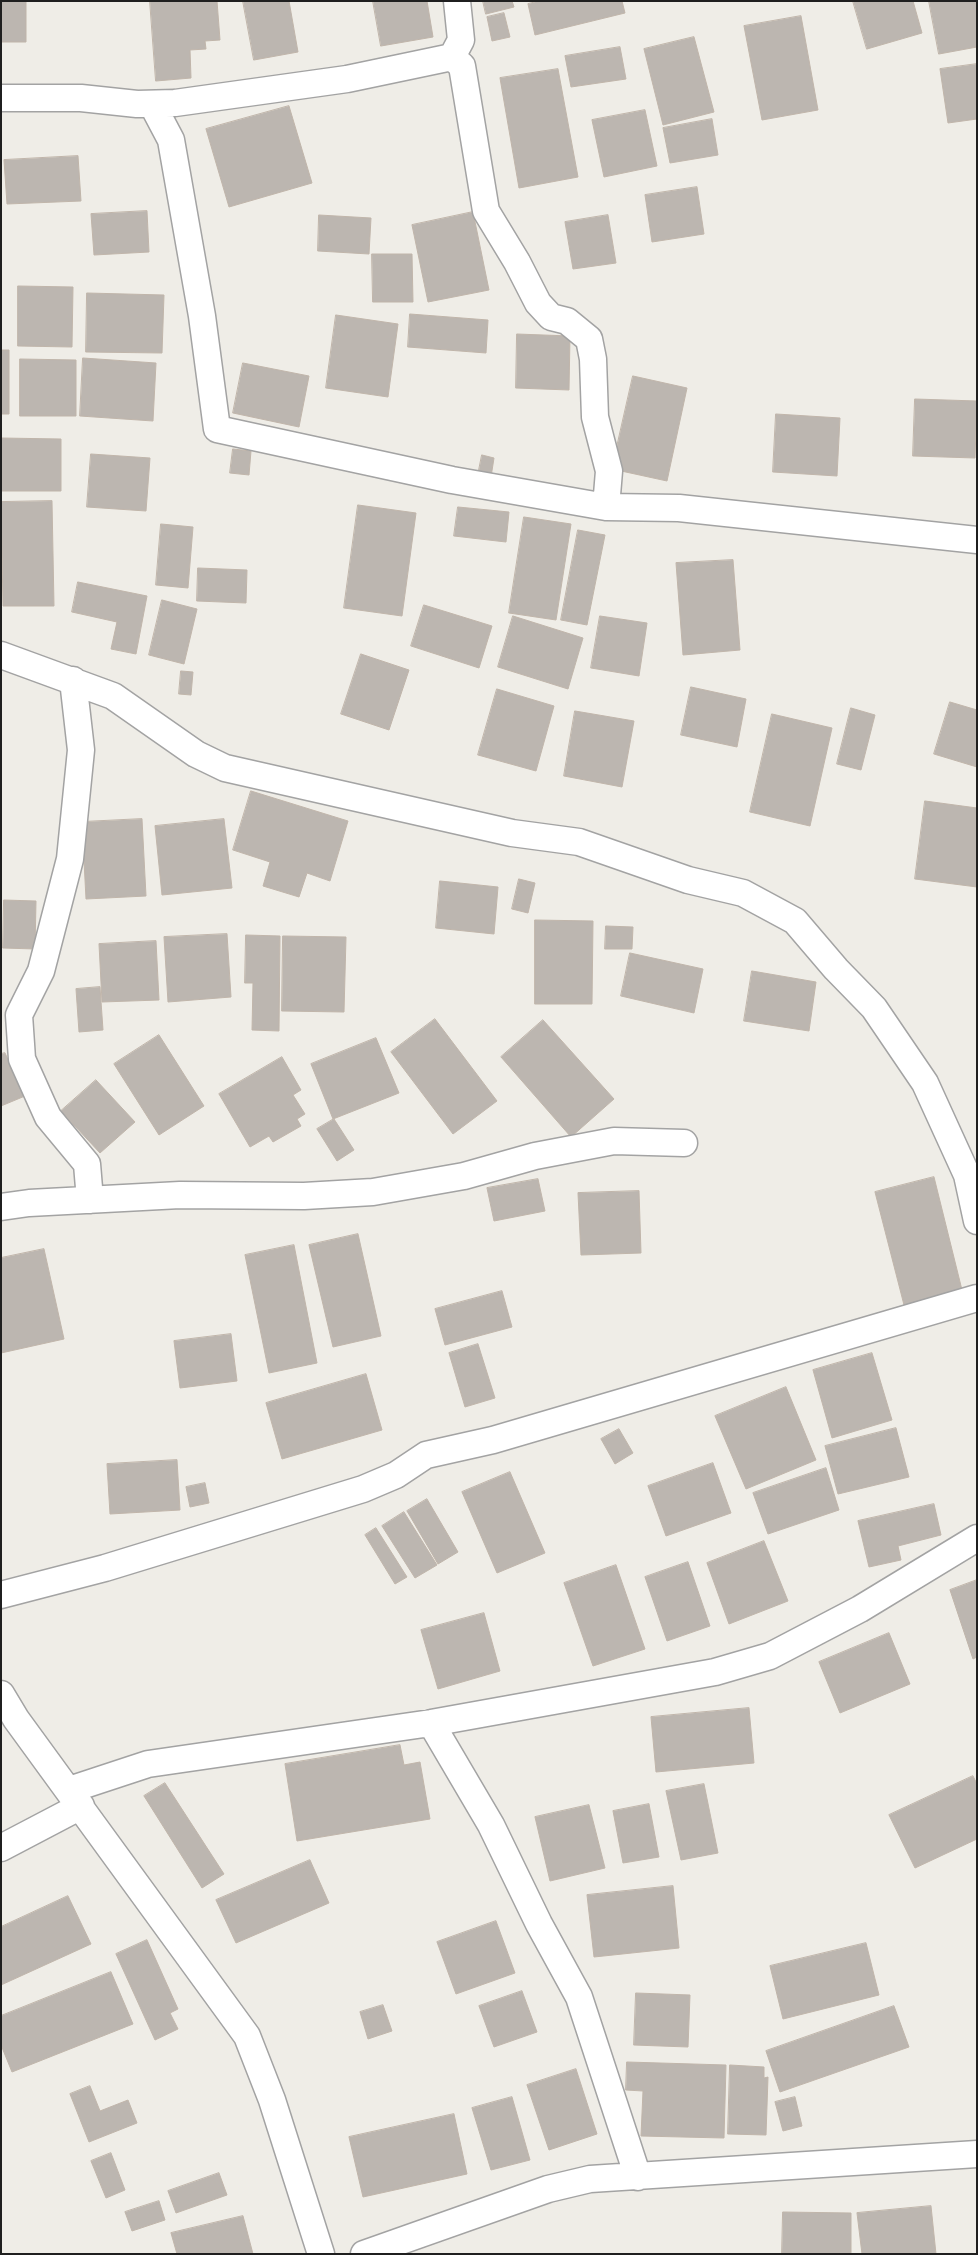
<!DOCTYPE html>
<html>
<head>
<meta charset="utf-8">
<style>
  body { margin:0 }
  #map { position:relative; width:978px; height:2255px; overflow:hidden; background:#efede7; font-family:Lato,sans-serif }
  canvas { display:block }
  .frame { position:absolute; inset:0; border:2px solid #1f1f1f; pointer-events:none }
</style>
</head>
<body>
<div id="map">
<canvas width="978" height="2255"></canvas>
<div class="frame"></div>
</div>
<script>
const c = document.querySelector('canvas').getContext('2d');
c.lineJoin = 'round';
function fill(path, color) { c.fillStyle = color; c.fill(path, 'evenodd'); }
function stroke(path, color, width, dash) { c.strokeStyle = color; c.lineWidth = width; c.lineCap = dash ? 'butt' : 'round'; c.setLineDash(dash || []); c.stroke(path); }
const building = new Path2D(`
  M1,1h25v41h-25z
  M150,1h67l3,39 -15,1 1,8 -16,1 1,28 -35,3z
  M243,1h46l9,51 -44,8z
  M373,1h54l6,36 -52,9z
  M483,1h29l2,6 -28,7z
  M539,1h83l3,12 -90,22 -7,-31z
  M853,1h60l9,32 -55,16z
  M929,1h48v46l-38,7z
  M504,13l6,24 -18,4 -5,-24z
  M801,16l17,94 -56,10 -18,-94z
  M694,37l20,75 -51,13 -19,-76z
  M620,47l6,32 -55,8 -6,-31z
  M977,64v55l-29,4 -8,-54z
  M558,69l20,108 -59,11 -19,-110z
  M289,106l23,77 -83,24 -23,-78z
  M645,110l12,56 -53,11 -12,-57z
  M712,119l6,36 -48,8 -7,-35z
  M78,156l3,45 -74,3 -3,-44z
  M697,187l7,47 -52,8 -7,-47z
  M147,211l2,41 -55,3 -3,-41z
  M473,212l16,78 -61,12 -16,-77z
  M319,215l52,3 -2,36 -51,-3z
  M608,215l8,48 -43,6 -8,-47z
  M372,254h40l1,48h-40z
  M18,286l55,1 -1,60 -54,-1z
  M87,293l77,2 -2,58 -76,-1z
  M410,314l78,6 -2,33 -78,-6z
  M336,315l62,9 -10,73 -62,-9z
  M517,334l53,2 -1,54 -53,-2z
  M1,350h8v64h-8z
  M83,358l73,5 -3,58 -73,-5z
  M20,359l56,1v56h-56z
  M243,363l66,13 -10,51 -66,-14z
  M633,376l54,12 -20,93 -55,-12z
  M915,399l62,2 -2,57 -62,-2z
  M776,414l64,4 -3,58 -64,-4z
  M1,438l60,1v52h-60z
  M233,449l18,2 -2,24 -19,-2z
  M91,454l59,4 -4,53 -59,-4z
  M482,455l12,3 -3,19 -13,-2z
  M52,501l2,105h-51l-2,-104z
  M358,505l58,8 -14,103 -58,-8z
  M458,507l51,5 -3,30 -52,-6z
  M524,517l47,7 -15,96 -47,-7z
  M161,524l32,3 -5,61 -32,-3z
  M578,530l27,5 -18,90 -26,-5z
  M733,560l7,90 -57,5 -7,-92z
  M198,568l49,2 -1,33 -49,-2z
  M78,582l69,14 -11,58 -25,-5 6,-27 -45,-10z
  M162,600l35,9 -13,55 -35,-9z
  M424,605l68,21 -13,42 -68,-22z
  M513,616l70,22 -15,51 -70,-22z
  M600,616l47,7 -8,53 -48,-8z
  M361,654l48,16 -20,60 -48,-16z
  M181,671l12,1 -2,23 -12,-1z
  M691,687l55,12 -9,48 -56,-12z
  M497,689l57,17 -18,65 -58,-16z
  M950,702l27,8v57l-43,-13z
  M851,708l24,7 -14,55 -24,-6z
  M575,711l59,10 -12,66 -58,-11z
  M772,714l60,14 -22,98 -60,-14z
  M251,791l97,30 -18,60 -23,-8 -8,24 -36,-11 7,-24 -37,-12z
  M925,801l52,7v79l-62,-8z
  M142,819l4,77 -60,3 -4,-77z
  M224,819l8,69 -70,7 -7,-69z
  M519,879l16,4 -7,30 -16,-4z
  M440,881l58,6 -4,47 -58,-6z
  M4,900l32,1 -1,48 -32,-1z
  M535,920l58,1 -1,83h-57z
  M606,926l27,1 -1,22h-27z
  M227,934l4,63 -63,5 -4,-65z
  M246,935l34,1 -1,95 -27,-1 1,-47h-8z
  M283,936l63,1 -2,75 -62,-1z
  M156,941l3,59 -57,2 -3,-58z
  M630,953l73,16 -9,44 -73,-17z
  M752,971l64,11 -7,49 -65,-10z
  M100,987l3,43 -24,2 -3,-43z
  M435,1019l62,82 -44,33 -62,-82z
  M543,1020l71,79 -43,38 -70,-80z
  M159,1035l45,71 -45,29 -45,-71z
  M376,1038l23,55 -66,26 -22,-55z
  M5,1053l20,43 -24,10v-52z
  M282,1057l19,33 -8,5 12,19 -8,5 4,7 -28,16 -4,-6 -19,11 -31,-53z
  M96,1080l39,42 -35,31 -39,-42z
  M334,1119l20,31 -17,11 -20,-32z
  M934,1177l28,113 -58,15 -29,-113z
  M538,1179l7,32 -51,10 -7,-33z
  M639,1191l2,62 -60,2 -3,-62z
  M358,1234l23,102 -48,11 -24,-102z
  M294,1245l23,118 -48,10 -24,-118z
  M44,1249l20,90 -63,14v-95z
  M502,1291l10,36 -67,18 -10,-36z
  M231,1334l6,47 -57,7 -6,-47z
  M478,1344l17,54 -30,9 -16,-54z
  M872,1353l20,67 -60,18 -19,-68z
  M366,1374l16,56 -100,29 -16,-56z
  M786,1387l30,73 -70,29 -31,-73z
  M896,1428l13,49 -71,17 -13,-48z
  M619,1429l14,24 -18,11 -14,-25z
  M177,1460l3,50 -70,4 -3,-50z
  M713,1463l18,50 -65,23 -18,-50z
  M826,1468l13,42 -71,24 -15,-41z
  M510,1472l35,81 -48,20 -35,-81z
  M205,1483l4,20 -19,4 -4,-20z
  M427,1499l31,53 -20,12 -31,-53z
  M934,1504l7,31 -43,11 3,14 -32,7 -11,-46z
  M404,1512l33,53 -22,13 -33,-52z
  M376,1528l31,49 -12,7 -30,-49z
  M764,1541l24,60 -59,23 -22,-61z
  M688,1562l22,64 -43,15 -22,-64z
  M616,1565l29,84 -52,17 -29,-83z
  M977,1580v77l-4,2 -23,-69z
  M484,1613l16,58 -62,18 -17,-59z
  M889,1633l21,51 -70,29 -21,-51z
  M749,1708l5,55 -98,9 -5,-55z
  M400,1745l4,20 16,-3 10,57 -133,22 -12,-77z
  M973,1776l4,8v55l-62,29 -26,-53z
  M165,1783l59,91 -22,14 -58,-92z
  M704,1784l14,69 -37,7 -15,-69z
  M649,1804l10,53 -36,6 -10,-52z
  M589,1805l16,63 -55,13 -15,-64z
  M310,1860l19,43 -93,40 -20,-43z
  M673,1886l6,62 -85,9 -7,-62z
  M68,1896l23,48 -90,41v-58z
  M496,1921l19,52 -59,21 -19,-52z
  M147,1940l31,69 -8,4 8,16 -23,11 -39,-86z
  M866,1943l13,52 -96,24 -13,-53z
  M111,1972l22,52 -121,48 -11,-27v-29z
  M522,1991l15,41 -43,15 -15,-41z
  M636,1993l54,2 -2,52 -54,-2z
  M383,2005l9,26 -24,8 -8,-27z
  M894,2006l15,41 -129,45 -14,-41z
  M627,2062l99,3 -2,73 -83,-2 2,-45 -17,-1z
  M730,2065l34,2v11l4,-1 -2,58 -38,-1z
  M576,2069l21,65 -48,16 -22,-65z
  M90,2086l10,25 28,-11 9,23 -48,19 -19,-48z
  M512,2097l18,63 -39,10 -19,-62z
  M795,2097l7,29 -19,5 -8,-29z
  M454,2114l13,60 -104,23 -14,-60z
  M111,2153l14,37 -19,8 -15,-37z
  M219,2173l8,22 -51,18 -8,-22z
  M159,2201l6,19 -33,11 -7,-19z
  M931,2206l5,48h-74l-5,-41z
  M783,2212l68,1v41h-69z
  M243,2216l10,38h-76l-6,-21z`);
fill(building, '#bcb6b0');
stroke(building, '#c0b5aa', 1);
const minor = new Path2D(`
  M452,57l10,9 24,145 31,51 21,41 13,14 16,4 22,18 4,20 2,58 14,54 -3,36
  M452,57l9,-17 -4,-39
  M1,98h80l56,6 38,-1 172,-24 105,-22
  M152,104l19,36 31,176 15,113 235,51 154,27 73,1 298,32
  M1,655l112,41 83,58 29,14 287,65 67,9 109,38 55,13 52,28 41,48 38,39 51,75 42,92 10,46
  M73,680l8,70 -11,109 -29,112 -22,44 3,44 26,58 39,47 3,36
  M1,1207l28,-4 151,-8 124,1 69,-4 91,-16 71,-20 79,-15 70,2
  M1,1595l104,-27 258,-79 33,-14 30,-20 67,-15 484,-142
  M1,1694l15,25 231,317 25,64 49,154
  M431,1723l60,102 48,99 40,73 59,180
  M69,1790l79,-26 283,-41 284,-51 55,-16 90,-47 117,-71
  M1,1848l80,-42
  M364,2254l184,-65 42,-10 387,-25`);
stroke(minor, '#a3a3a3', 29);
stroke(minor, '#fff', 26);
</script>
</body>
</html>
